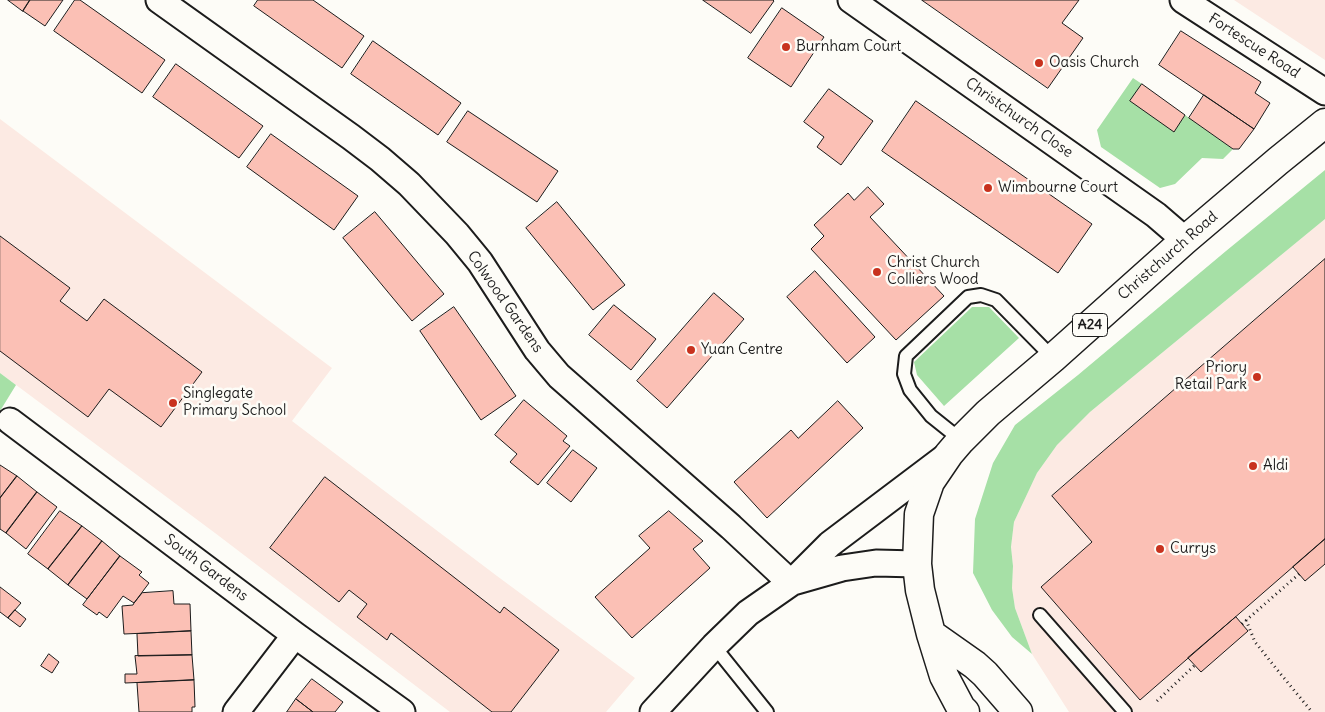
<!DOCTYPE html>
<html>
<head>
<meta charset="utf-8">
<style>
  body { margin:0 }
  canvas { display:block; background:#fdfcf7 }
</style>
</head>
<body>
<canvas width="1325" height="712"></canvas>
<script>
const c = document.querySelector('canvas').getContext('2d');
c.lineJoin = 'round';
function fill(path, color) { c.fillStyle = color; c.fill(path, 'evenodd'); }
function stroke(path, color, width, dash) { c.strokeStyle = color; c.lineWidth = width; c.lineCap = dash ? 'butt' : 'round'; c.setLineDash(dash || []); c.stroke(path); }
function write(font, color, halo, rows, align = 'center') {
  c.font = font + ' Delius,sans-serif'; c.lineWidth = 5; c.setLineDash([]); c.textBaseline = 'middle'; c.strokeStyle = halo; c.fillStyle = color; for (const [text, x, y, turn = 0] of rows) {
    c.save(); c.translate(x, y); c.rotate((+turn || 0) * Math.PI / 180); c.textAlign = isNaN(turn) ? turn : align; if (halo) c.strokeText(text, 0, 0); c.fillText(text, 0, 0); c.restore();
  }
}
fill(new Path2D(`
  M1234,0h91v60z
  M0,119l332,249 -40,53 205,155 138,102 -29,34h-156l-235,-179 -215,-160z
  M1325,219v493h-256l-37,-58 -17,-46 -3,-20 1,-22 -2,-19 3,-25 23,-49 20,-28 33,-33z`), '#fceae3');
fill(new Path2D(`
  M1133,78l9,6 -11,17 43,30 11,-16 48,34 -10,10 -21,-1 -27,26 -15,4 -59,-41 -4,-17z
  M1325,170v49l-235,193 -33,33 -20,28 -23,49 -3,25 2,19 -1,22 3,20 17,46 -20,-17 -20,-27 -19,-37 2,-54 18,-56 22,-38 63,-50 148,-124z
  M972,307h17l30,31 -75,68 -27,-31 -3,-13z
  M0,373l16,12 -16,26z`), '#a6e0a6');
const building = new Path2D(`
  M8,0h22l-7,11z
  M30,0h33l-18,26 -22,-15z
  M75,0h5l85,60 -23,33 -88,-62z
  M258,0h55l51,36 -22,32 -88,-62z
  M703,0h70l1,1 -23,32z
  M922,0h157l-17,23 21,15 -35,50z
  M782,8l42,29 -33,50 -43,-29z
  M1181,31l80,51 -6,11 15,10 -16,26 -95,-64z
  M373,41l88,62 -23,32 -87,-61z
  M176,64l87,62 -24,32 -86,-61z
  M1142,84l43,31 -11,17 -44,-31z
  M829,89l44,32 -32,44 -24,-18 7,-10 -20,-15z
  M1204,95l50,34 -15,20h-6l-44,-31z
  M916,101l176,123 -34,49 -176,-122z
  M468,111l90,60 -21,31 -90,-60z
  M271,134l87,62 -24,34 -87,-63z
  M868,187l16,17 -14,13 74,79 -48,44 -85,-91 13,-13 -10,-11 34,-32 6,7z
  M557,202l68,83 -32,25 -67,-82z
  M375,212l69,82 -32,27 -69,-83z
  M0,236l70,52 -10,13 27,20 17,-22 98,73 -41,55 -52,-38 -21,28 -88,-66z
  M1325,259v280l-185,161 -99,-113 51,-45 -40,-46z
  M815,271l60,66 -28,26 -60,-66z
  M714,293l30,26 -77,89 -30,-27z
  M614,305l42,34 -25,31 -42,-35z
  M454,307l62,89 -35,24 -61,-89z
  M524,400l43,36 -4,5 7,5 -32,39 -28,-23 7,-8 -22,-19z
  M838,401l25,27 -96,90 -33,-36 57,-52 7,8z
  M573,450l24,18 -26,34 -24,-19z
  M0,465l17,11 -17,22z
  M17,476l20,16 -31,41 -6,-4v-31z
  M325,477l175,136 4,-6 55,43 -48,62h-19l-101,-79 -4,7 -30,-23 10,-13 -18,-14 -10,12 -69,-54z
  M37,492l20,15 -31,42 -20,-16z
  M60,511l22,15 -34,43 -20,-15z
  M669,511l34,30 -10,8 17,19 -78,70 -37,-41 55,-49 -11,-12z
  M82,526l20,15 -34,44 -20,-16z
  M1325,539v25l-20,17 -12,-14z
  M102,541l18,15 -33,43 -19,-14z
  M120,556l22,16 -3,3 10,8 -15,20 -11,-7 -16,22 -8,-6 -2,3 -14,-10z
  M0,587l21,16 -13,15 -8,-6z
  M173,591l1,13h16l1,27 -67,3 -2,-28 11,-1 1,-2 8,-10z
  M15,610l11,9 -6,8 -12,-9z
  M1236,617l12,14 -47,41 -13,-14z
  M191,631l1,24 -54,1 -1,-22z
  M49,654l10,8 -7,11 -11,-7z
  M192,655l2,25 -69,3v-9h12l-2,-18z
  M312,679l31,23 -8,10h-22l-17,-13z
  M194,680l1,27h-3v5h-53l-2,-29z
  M296,699l17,13h-26z`);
fill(building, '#fbc0b5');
stroke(building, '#1c1c1c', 1);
const service = new Path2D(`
  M961,440l-30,-24 -21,-26 -6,-16 2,-18 62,-59 13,-2 15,5 57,58
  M1040,615l85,97
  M714,646l53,66`);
const minor = new Path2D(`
  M159,0l192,137 29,22 29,25 48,50 23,28 57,88 22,26 172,151 60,56
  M851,0l305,215 29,25
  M1183,0l142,92
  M10,421l285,214 107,77
  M793,582l49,-14 34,-5 41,1
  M236,712l59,-77
  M653,712l61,-66 34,-33 43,-30 39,-39 114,-86`);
const trunk = new Path2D(`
  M931,634l44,31 10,9 33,38
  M965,712l-4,-4 -17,-32 -13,-42 -11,-44 -3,-26 2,-50 11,-32 19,-28 12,-14 27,-27 65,-55 132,-118 93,-79 47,-38`);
stroke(service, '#1c1c1c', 16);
stroke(minor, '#1c1c1c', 29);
stroke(trunk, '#1c1c1c', 31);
stroke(new Path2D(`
  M1246,620l9,22 24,30 33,40
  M1242,624l57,-50
  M1157,701l38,-36`), '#1c1c1c', 3, [1, 4]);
stroke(service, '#fdfcf7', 12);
stroke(minor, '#fdfcf7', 25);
stroke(trunk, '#fdfcf7', 28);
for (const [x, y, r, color] of [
  [786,47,5,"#c8321e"],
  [1039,63,5,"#c8321e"],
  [988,188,5,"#c8321e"],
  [877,272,5,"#c8321e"],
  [691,350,5,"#c8321e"],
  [1257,377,5,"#c8321e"],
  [173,403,5,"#c8321e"],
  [1253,466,5,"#c8321e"],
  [1160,549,5,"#c8321e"]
]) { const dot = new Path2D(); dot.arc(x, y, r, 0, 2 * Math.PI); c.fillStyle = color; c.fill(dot); stroke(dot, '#fdfcf7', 2); }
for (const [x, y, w] of [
  [1090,325,35]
]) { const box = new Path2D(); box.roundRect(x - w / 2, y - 11.5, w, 23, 4); c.fillStyle = '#fdfcf7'; c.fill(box); stroke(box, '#1c1c1c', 1); }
write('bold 14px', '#1c1c1c', null, [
  ["A24",1090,325]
]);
write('15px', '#1c1c1c', '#fdfcf7', [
  ["Fortescue Road",1254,46,33],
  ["Christchurch Close",1019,118,35],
  ["Christchurch Road",1168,256,-41],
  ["Colwood Gardens",505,302,55],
  ["South Gardens",206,568,37]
]);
write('15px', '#1c1c1c', '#fdfcf7', [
  ["Burnham Court",796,47],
  ["Oasis Church",1049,63],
  ["Wimbourne Court",998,188],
  ["Christ Church",887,263],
  ["Colliers Wood",887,280],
  ["Yuan Centre",701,350],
  ["Priory",1247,368,"right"],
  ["Retail Park",1247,385,"right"],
  ["Singlegate",183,394],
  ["Primary School",183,411],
  ["Aldi",1263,466],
  ["Currys",1170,549]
], 'left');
</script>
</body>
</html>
